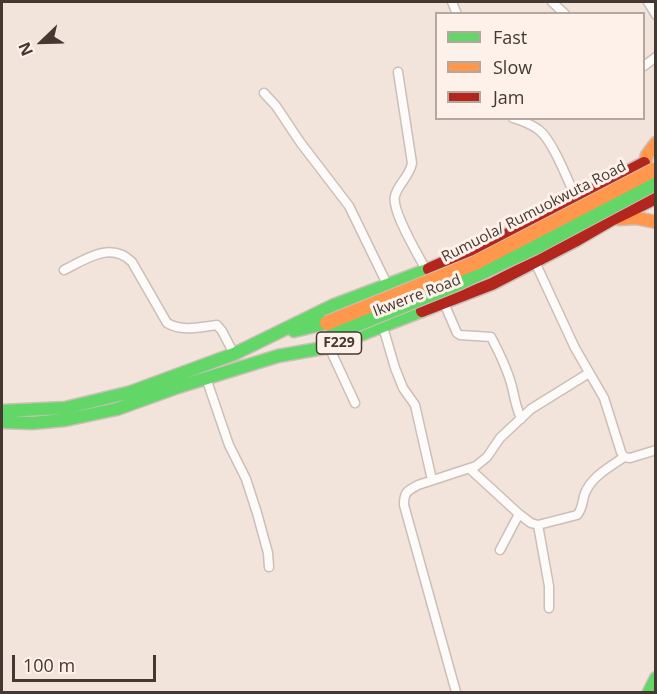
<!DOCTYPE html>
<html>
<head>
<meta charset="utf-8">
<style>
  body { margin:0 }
  #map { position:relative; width:657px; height:694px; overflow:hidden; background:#f2e3db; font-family:"Open Sans",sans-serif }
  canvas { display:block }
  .frame { position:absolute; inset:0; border:3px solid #453831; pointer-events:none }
  .legend { position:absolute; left:435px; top:12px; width:210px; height:108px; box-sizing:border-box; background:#fef1e9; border:2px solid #b4a79f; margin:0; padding:8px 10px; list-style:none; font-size:18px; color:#453831 }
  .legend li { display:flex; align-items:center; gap:12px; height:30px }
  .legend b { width:30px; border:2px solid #b4a79f }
  .north { position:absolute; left:12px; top:12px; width:60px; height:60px; -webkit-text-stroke:4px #fef1e9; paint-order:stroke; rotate:247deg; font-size:16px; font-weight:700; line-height:24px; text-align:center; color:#453831 }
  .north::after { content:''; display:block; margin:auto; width:21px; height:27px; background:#453831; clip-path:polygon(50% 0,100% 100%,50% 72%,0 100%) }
  .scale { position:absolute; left:12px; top:655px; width:144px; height:27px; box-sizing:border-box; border:3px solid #453831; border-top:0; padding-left:8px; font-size:18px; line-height:21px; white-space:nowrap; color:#453831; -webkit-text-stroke:4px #fef1e9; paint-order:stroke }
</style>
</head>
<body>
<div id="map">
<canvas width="657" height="694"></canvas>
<div class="frame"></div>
<ul class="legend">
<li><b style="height:8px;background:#63d668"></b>Fast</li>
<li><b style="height:8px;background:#ff974d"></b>Slow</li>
<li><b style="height:8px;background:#b3261e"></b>Jam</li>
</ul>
<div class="north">N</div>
<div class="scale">100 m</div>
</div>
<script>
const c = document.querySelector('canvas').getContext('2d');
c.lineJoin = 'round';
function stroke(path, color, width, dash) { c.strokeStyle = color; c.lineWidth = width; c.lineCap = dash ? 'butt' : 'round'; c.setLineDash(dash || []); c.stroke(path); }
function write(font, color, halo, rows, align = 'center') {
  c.font = font + ' "Open Sans",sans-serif'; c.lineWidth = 6; c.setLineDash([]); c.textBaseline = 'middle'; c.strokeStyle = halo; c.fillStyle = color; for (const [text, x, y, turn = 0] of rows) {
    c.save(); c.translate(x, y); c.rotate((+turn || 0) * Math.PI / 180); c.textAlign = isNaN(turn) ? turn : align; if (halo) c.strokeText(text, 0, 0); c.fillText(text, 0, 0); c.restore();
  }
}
const street = new Path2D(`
  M452,2l5,12
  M552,2l13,12
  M648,2l8,13
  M644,66l12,-9
  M398,72l14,91c-2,13 -14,21 -17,33 -4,15 24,60 31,74
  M264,93l12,13 24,36 49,64 38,78
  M513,118c10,3 18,6 26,12 14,11 29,51 37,68
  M535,262l40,86 29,50 17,54 3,5
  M64,270c22,-11 47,-29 68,-8l35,61c15,9 33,4 50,2l5,6 12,23
  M444,303l13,30 3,2 31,2c9,17 18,35 22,54 2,10 4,18 8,28
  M383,327l12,41 8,20 12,17 17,75
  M329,347l26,56
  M206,378l23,67 17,34 11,34 11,40 1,14
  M470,469l49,45 12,9 7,2 39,-10c6,-6 5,-14 8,-22 7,-17 25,-26 39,-36l6,1 26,-8
  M538,525l11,61v22
  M500,550l19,-36
  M456,692l-52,-187c0,-13 3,-14 14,-20l58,-19 11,-9 13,-19 31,-29 58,-36`);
const fast = new Path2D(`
  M294,331l33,-8
  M2,411l63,-3 66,-16 103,-38 100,-49 95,-36
  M2,422l30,1 33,-3 52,-11 61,-22 100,-31 51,-9 93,-36
  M649,692l7,-14`);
const slow = new Path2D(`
  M643,170l4,-15 9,-12
  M619,219l17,-1 20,4`);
const jam = new Path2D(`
  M429,269l77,-34 138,-72
  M422,311l70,-27 83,-43 36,-21 45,-22`);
stroke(street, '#ccbfb8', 11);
stroke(fast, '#ccbfb8', 15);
stroke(slow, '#ccbfb8', 15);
stroke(jam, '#ccbfb8', 15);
stroke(street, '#fdfbfa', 8);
stroke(fast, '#63d668', 12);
stroke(slow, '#ff974d', 12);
stroke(jam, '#b3261e', 12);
const fastBridge = new Path2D(`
  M333,334l126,-51 75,-35 122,-65`);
const slowBridge = new Path2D(`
  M327,323l148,-60 181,-94`);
stroke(fastBridge, '#ccbfb8', 16, []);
stroke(slowBridge, '#ccbfb8', 16, []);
stroke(fastBridge, '#63d668', 14);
stroke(slowBridge, '#ff974d', 14);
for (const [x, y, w] of [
  [339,343,45]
]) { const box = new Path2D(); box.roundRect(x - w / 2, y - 11, w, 22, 4.5); c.fillStyle = '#fef1e9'; c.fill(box); stroke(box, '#453831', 1.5); }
write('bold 14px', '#453831', null, [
  ["F229",339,343]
]);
write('15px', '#453831', '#fef1e9', [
  ["Rumuola/ Rumuokwuta Road",534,212,-27],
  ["Ikwerre Road",417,296,-21]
]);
</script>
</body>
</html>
